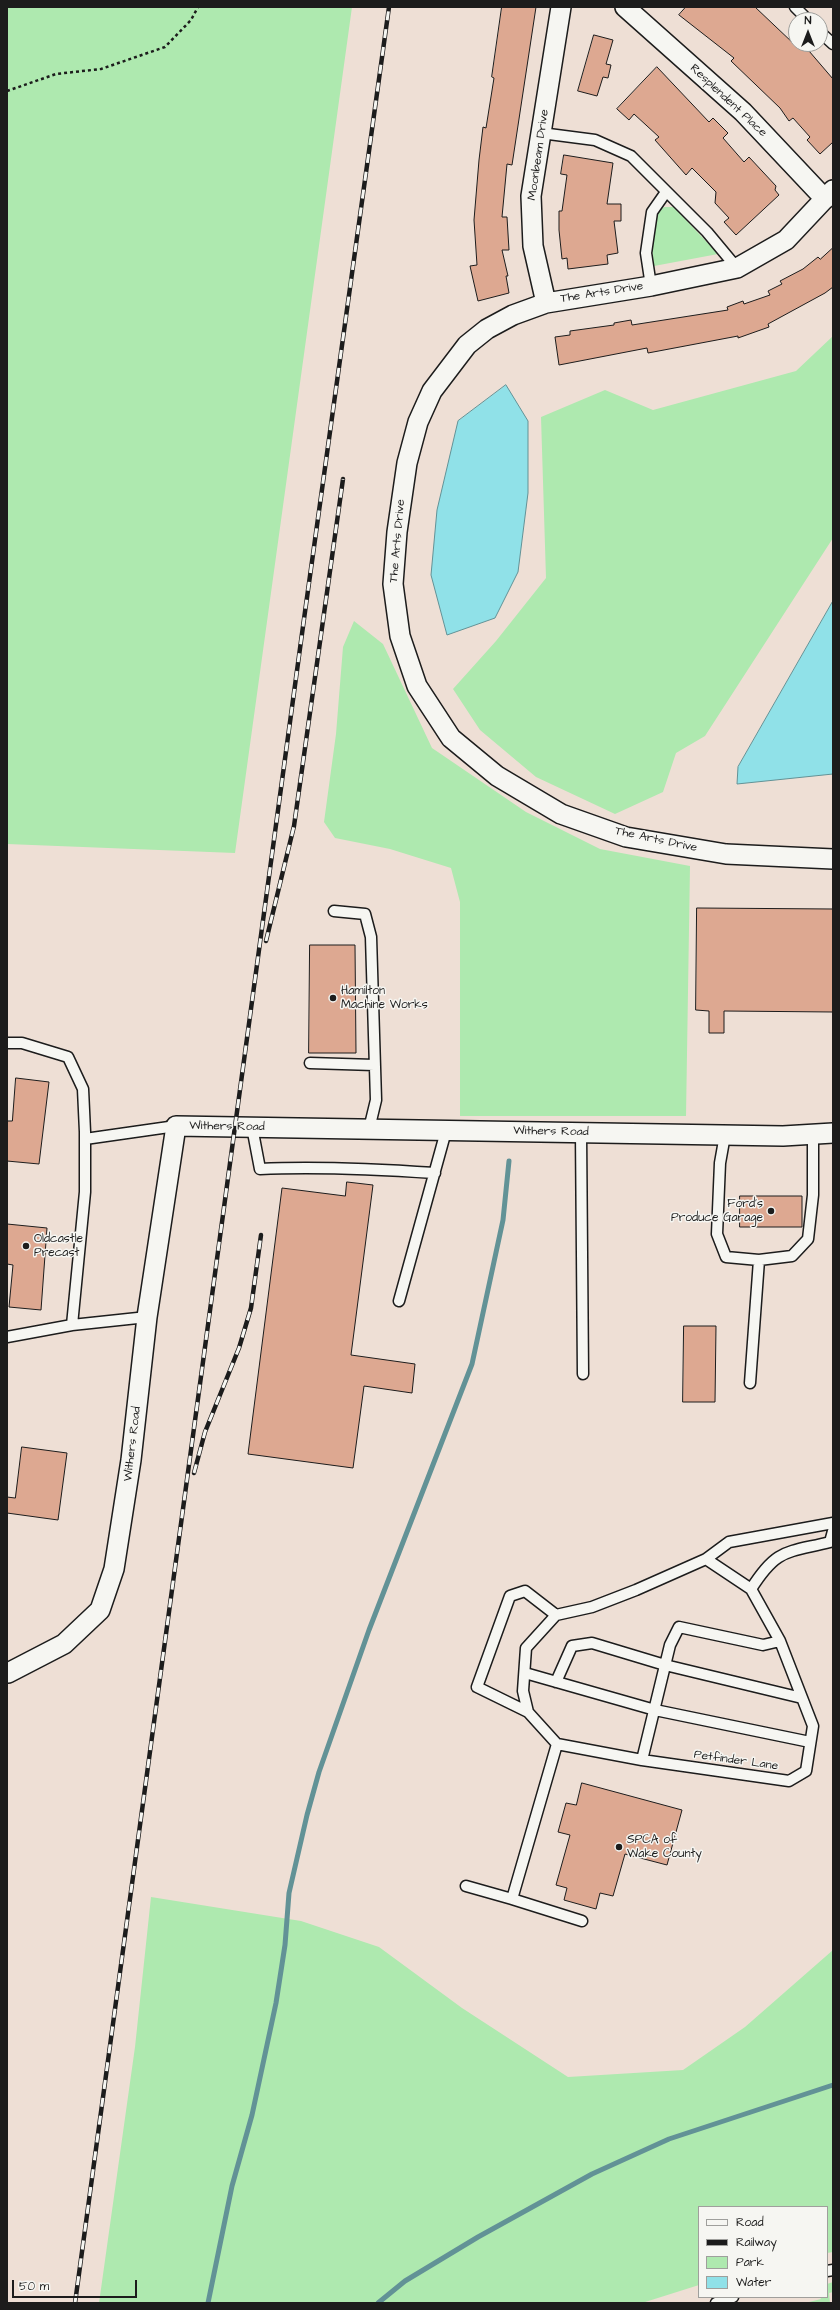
<!DOCTYPE html>
<html>
<head>
<meta charset="utf-8">
<style>
  body { margin:0 }
  #map { position:relative; width:840px; height:2310px; overflow:hidden; background:#eedfd5; font-family:"Architects Daughter",sans-serif }
  canvas { display:block }
  .frame { position:absolute; inset:0; border:8px solid #1c1c1c; pointer-events:none }
  .legend { position:absolute; left:698px; top:2206px; width:130px; height:92px; box-sizing:border-box; background:#f6f6f2; border:1px solid #9f9f9c; margin:0; padding:5px 7px; list-style:none; font-size:12px; color:#1c1c1c }
  .legend li { display:flex; align-items:center; gap:8px; height:20px }
  .legend b { width:20px; border:1px solid #9f9f9c }
  .north { position:absolute; left:788px; top:12px; width:40px; height:40px; box-sizing:border-box; background:#f6f6f2; border:1px solid #9f9f9c; border-radius:50%; rotate:0deg; font-size:11px; font-weight:700; line-height:16px; text-align:center; color:#1c1c1c }
  .north::after { content:''; display:block; margin:auto; width:14px; height:18px; background:#1c1c1c; clip-path:polygon(50% 0,100% 100%,50% 72%,0 100%) }
  .scale { position:absolute; left:12px; top:2280px; width:125px; height:18px; box-sizing:border-box; border:2px solid #1c1c1c; border-top:0; padding-left:5px; font-size:12px; line-height:14px; white-space:nowrap; color:#1c1c1c; -webkit-text-stroke:3px #f6f6f2; paint-order:stroke }
</style>
</head>
<body>
<div id="map">
<canvas width="840" height="2310"></canvas>
<div class="frame"></div>
<ul class="legend">
<li><b style="height:5px;background:#f6f6f2"></b>Road</li>
<li><b style="height:5px;background:#1c1c1c"></b>Railway</li>
<li><b style="height:11px;background:#aee9af"></b>Park</li>
<li><b style="height:11px;background:#90e1e8"></b>Water</li>
</ul>
<div class="north">N</div>
<div class="scale">50 m</div>
</div>
<script>
const c = document.querySelector('canvas').getContext('2d');
c.lineJoin = 'round';
function fill(path, color) { c.fillStyle = color; c.fill(path, 'evenodd'); }
function stroke(path, color, width, dash) { c.strokeStyle = color; c.lineWidth = width; c.lineCap = dash ? 'butt' : 'round'; c.setLineDash(dash || []); c.stroke(path); }
function write(font, color, halo, rows, align = 'center') {
  c.font = font + ' "Architects Daughter",sans-serif'; c.lineWidth = 3; c.setLineDash([]); c.textBaseline = 'middle'; c.strokeStyle = halo; c.fillStyle = color; for (const [text, x, y, turn = 0] of rows) {
    c.save(); c.translate(x, y); c.rotate((+turn || 0) * Math.PI / 180); c.textAlign = isNaN(turn) ? turn : align; if (halo) c.strokeText(text, 0, 0); c.fillText(text, 0, 0); c.restore();
  }
}
fill(new Path2D(`
  M7,7h345l-117,846 -228,-9z
  M665,207h9l44,47 -64,12 -3,-24 7,-33z
  M833,336v202l-128,198 -29,17 -13,39 -48,22 -79,-37 -56,-47 -27,-41 43,-48 50,-63 -5,-161 64,-27 48,20 143,-39z
  M354,621l29,23 49,104 94,64 74,37 90,17 -4,250h-226v-214l-9,-34 -61,-19 -55,-11 -11,-16 12,-88 7,-87z
  M151,1897l150,24 78,26 83,61 106,69 115,-7 62,-43 88,-77v302l-6,1v-46h-128v78l-57,18h-543l36,-256z
  M833,2282v10l-4,1 1,10h-25l16,-4 -1,-2h7v-13z`), '#aee9af');
const water = new Path2D(`
  M506,385l22,36v72l-10,79 -23,46 -48,17 -16,-60 6,-65 21,-89z
  M833,601v173l-96,10 1,-17z`);
fill(water, '#90e1e8');
stroke(water, '#629296', 1);
stroke(new Path2D(`
  M208,2303l24,-117 20,-71 24,-112 9,-58 4,-52 18,-78 12,-43 50,-142 103,-266 31,-144 6,-59
  M378,2303l27,-22 73,-44 114,-63 77,-35 164,-54`), '#629296', 5);
const building = new Path2D(`
  M502,7h34l-24,158 -5,-1 -5,53h5l2,33h-7l6,26h-2l3,17 -31,8 -8,-35 7,-1 -3,-45 5,-60 4,-33 3,1 8,-50 -2,-1z
  M686,7h69l39,37h9l30,35v63l-13,12 -13,-14 3,-3 -17,-19 -4,3 -9,-13 -49,-47 3,-3 -55,-43z
  M594,35l19,5 -7,24 5,1 -3,13 -5,-1 -6,19 -19,-5z
  M657,67l52,55 4,-4 15,15 -5,5 21,24 5,-5 27,29 -1,4 4,5 -43,40 -12,-13 5,-4 -14,-15 1,-11 -24,-24 -6,7 -31,-35 4,-3 -25,-23 -5,6 -12,-11z
  M564,155l49,8 -6,41h14v17h-7l4,32 -11,2 1,9 -40,5 -1,-11 -5,1 -3,-29v-19h3l5,-36 -6,-1z
  M833,248v39l-8,6 -57,31 1,3 -31,11v-2l-90,17 -1,-5 -88,17 -4,-28 15,-2v-4l44,-6v-2l17,-3 1,5 96,-15 -1,-3 16,-6 1,3 26,-9 -2,-4 14,-7 -2,-3 23,-12 15,-12 2,2z
  M697,908l136,1v103l-109,-1v22h-15v-22l-13,-1z
  M310,945h45l1,108h-47z
  M16,1078l33,4 -10,82 -32,-3v-40h5z
  M347,1182l26,3 -22,170 64,9 -3,29 -48,-7 -11,82 -105,-14 34,-266 63,8z
  M740,1196h62v31h-62z
  M7,1224l40,4 -6,82 -32,-3 4,-42 -6,-1z
  M684,1326h32l-1,76h-32z
  M22,1447l45,6 -9,67 -51,-7v-16l8,1z
  M582,1783l100,27 -15,55 -42,-11 -12,42 -13,-3 -4,16 -32,-9 3,-12 -11,-3 14,-50 -12,-3 8,-29 10,2z`);
fill(building, '#dda891');
stroke(building, '#1c1c1c', 1);
const lane = new Path2D(`
  M795,7l13,13
  M820,32l13,12
  M541,133l54,7 36,16 76,76 30,36
  M651,286l-5,-33 6,-41 14,-20
  M334,911l31,3 6,23 5,163 -7,29
  M7,1043h15l46,14 15,32 2,43v60l-13,133
  M310,1063l64,2
  M252,1127l8,42c58,-3 116,0 175,4
  M581,1133l2,241
  M725,1135l-5,28 -3,71 9,23 33,3 33,-4 16,-17 5,-44v-61
  M85,1139l91,-13
  M399,1301l47,-170
  M7,1337l65,-12 75,-8
  M750,1383l9,-123
  M706,1559l45,30 29,52
  M751,1589c26,-41 35,-36 79,-47l3,-11
  M525,1673l130,37 155,32
  M556,1682l16,-36 20,-3 73,22 137,33
  M528,1712l-51,-25 33,-91 15,-5 31,24
  M557,1744l-45,155 70,22
  M642,1760l28,-115 9,-18 84,18 17,-4 33,85 -7,45 -17,10 -147,-21 -85,-16 -29,-32 -5,-21 3,-43 30,-33 36,-8 44,-17 70,-31 23,-17 104,-19
  M466,1886l46,13
  M827,2271l6,-1
  M716,2303l17,-6`);
const street = new Path2D(`
  M625,7l118,105 82,87
  M833,190l-47,50 -49,28 -86,18 -105,17 -33,12 -26,14 -20,16 -35,46 -14,31 -11,41 -10,69 -4,52 7,52 17,50 34,52 46,38 64,38 65,23 100,17 107,5
  M546,303l-13,-57 -2,-50 30,-189
  M8,1673l56,-29 36,-34 14,-41 17,-109 16,-143 29,-191 607,10 50,-3`);
stroke(lane, '#1c1c1c', 13);
stroke(street, '#1c1c1c', 22);
stroke(new Path2D(`
  M7,91l49,-17 45,-5 64,-22 26,-27 7,-13`), '#1c1c1c', 2.5, [3, 3]);
stroke(lane, '#f6f6f2', 10);
stroke(street, '#f6f6f2', 19);
const rail = new Path2D(`
  M266,941l28,-115 49,-347
  M194,1473l11,-41 34,-84 12,-40 10,-73
  M75,2303l229,-1684 85,-612`);
stroke(rail, '#1c1c1c', 4.5);
stroke(rail, '#f6f6f2', 3, [9]);
for (const [x, y, r, color] of [
  [333,998,4,"#1c1c1c"],
  [771,1211,4,"#1c1c1c"],
  [26,1246,4,"#1c1c1c"],
  [619,1847,4,"#1c1c1c"]
]) { const dot = new Path2D(); dot.arc(x, y, r, 0, 2 * Math.PI); c.fillStyle = color; c.fill(dot); stroke(dot, '#f6f6f2', 1.5); }
write('12px', '#1c1c1c', '#f6f6f2', [
  ["Resplendent Place",728,101,43],
  ["Moonbeam Drive",539,155,-82],
  ["The Arts Drive",602,293,-9],
  ["The Arts Drive",398,541,-85],
  ["The Arts Drive",656,840,12],
  ["Withers Road",227,1127,1],
  ["Withers Road",551,1132,1],
  ["Withers Road",133,1444,-83],
  ["Petfinder Lane",736,1761,8]
]);
write('12px', '#1c1c1c', '#f6f6f2', [
  ["Hamilton",341,991],
  ["Machine Works",341,1005],
  ["Ford's",763,1204,"right"],
  ["Produce Garage",763,1218,"right"],
  ["Oldcastle",34,1239],
  ["Precast",34,1253],
  ["SPCA of",627,1840],
  ["Wake County",627,1854]
], 'left');
</script>
</body>
</html>
